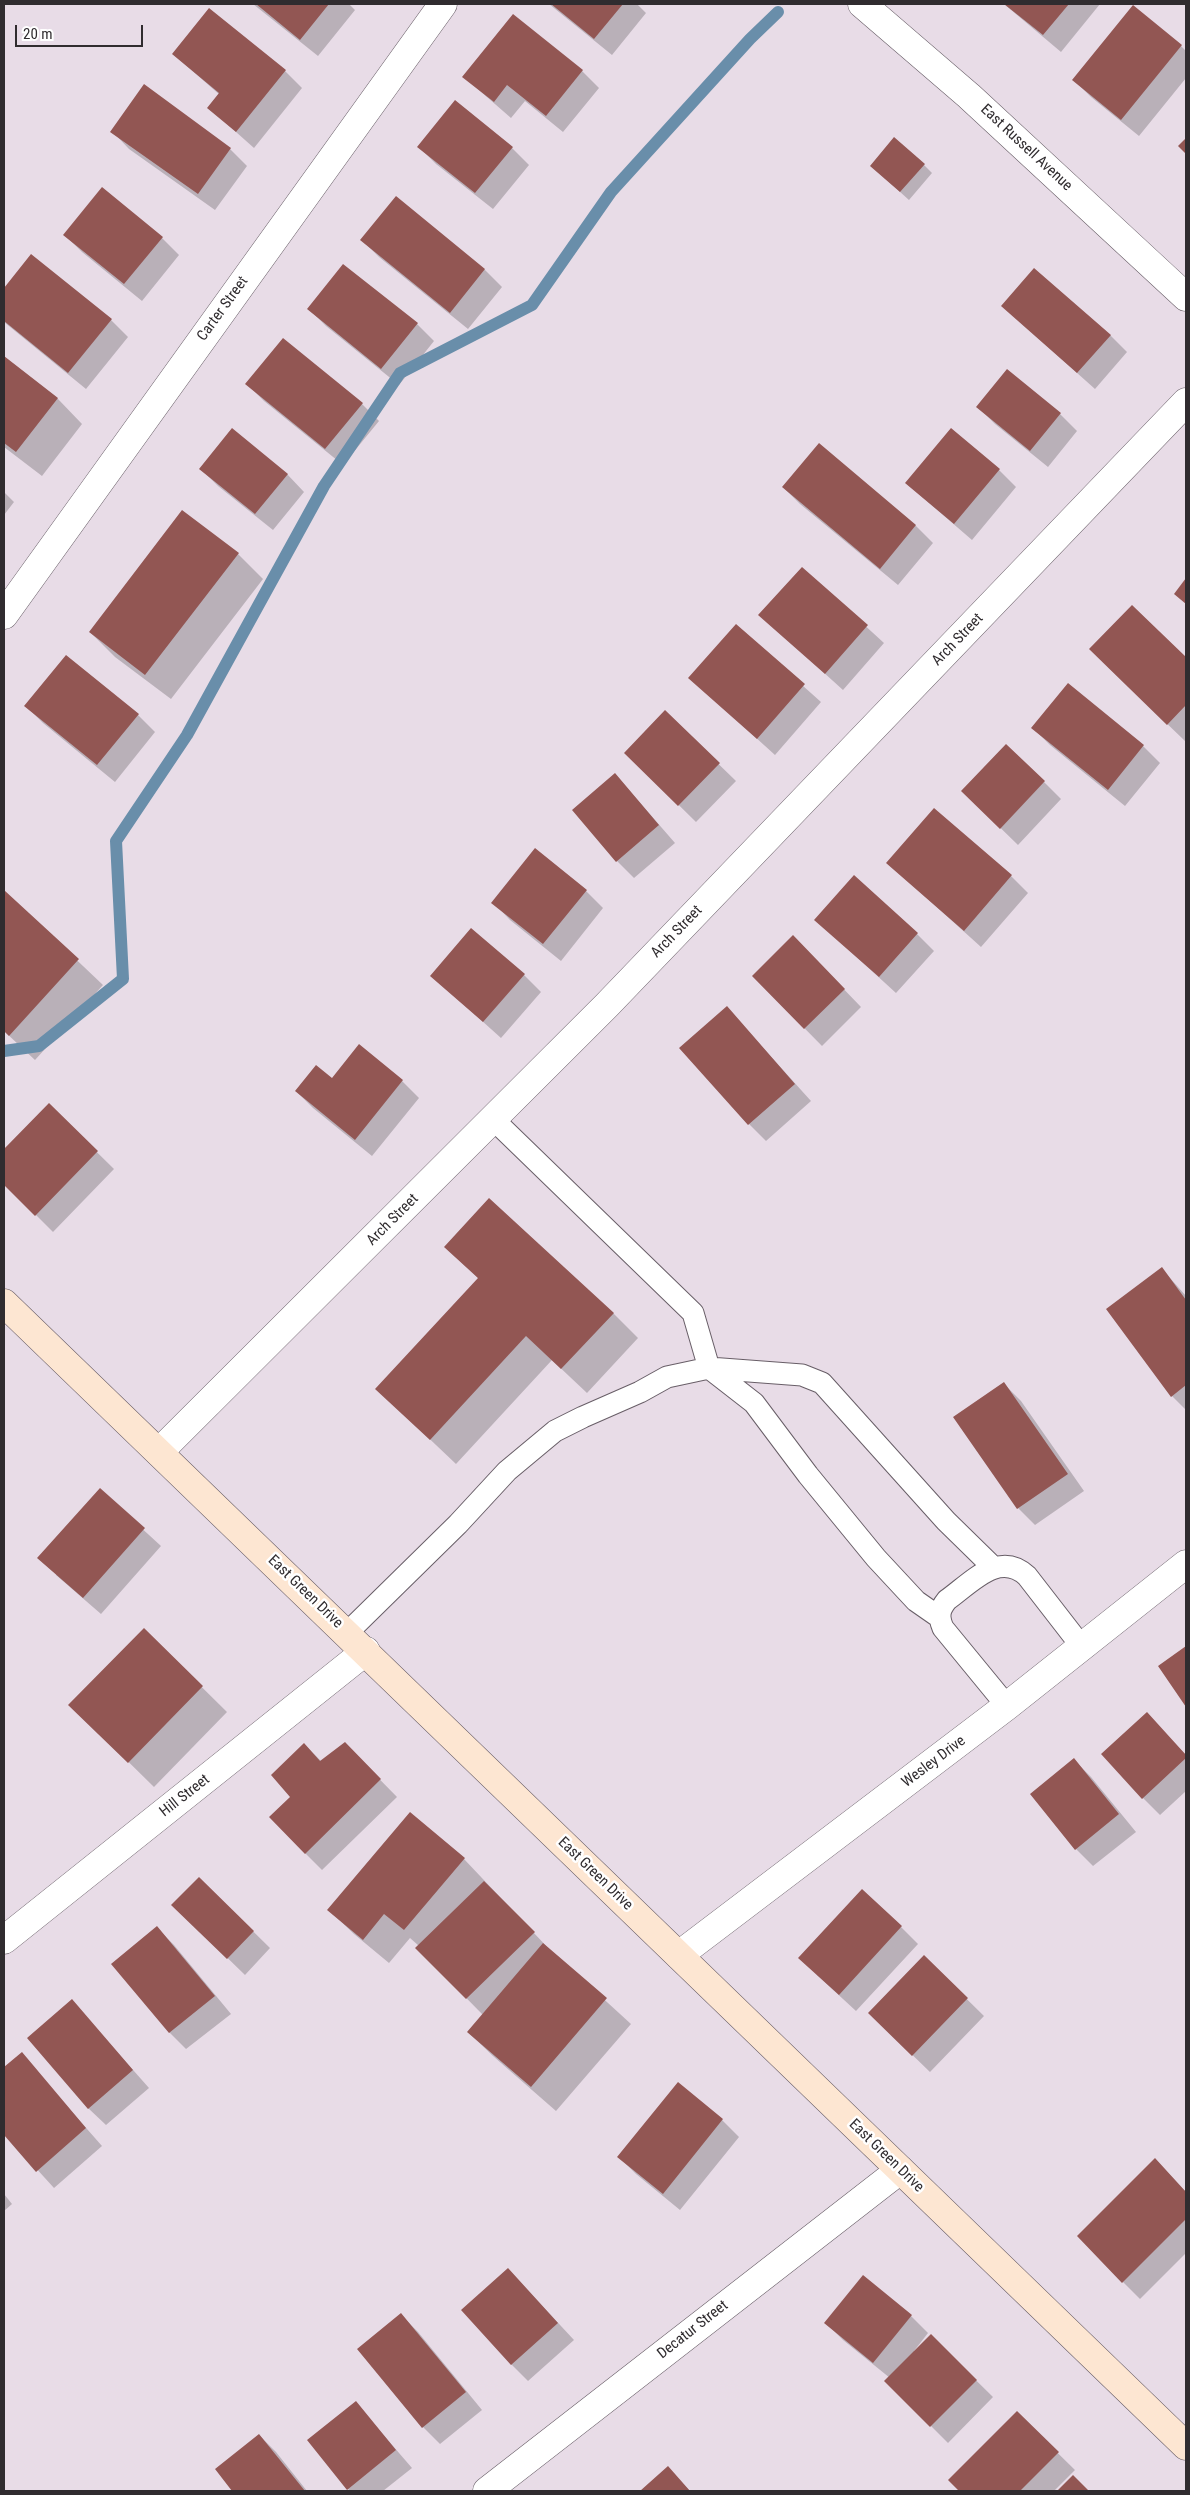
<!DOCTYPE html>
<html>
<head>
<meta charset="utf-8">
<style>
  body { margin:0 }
  #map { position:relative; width:1190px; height:2495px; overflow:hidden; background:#e8dce7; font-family:"Roboto Condensed",sans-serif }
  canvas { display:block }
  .frame { position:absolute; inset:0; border:5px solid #302c2f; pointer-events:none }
  .scale { position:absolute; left:15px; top:25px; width:128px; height:22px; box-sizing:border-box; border:2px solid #302c2f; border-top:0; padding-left:6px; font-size:15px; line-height:18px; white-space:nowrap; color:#302c2f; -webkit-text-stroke:4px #fff; paint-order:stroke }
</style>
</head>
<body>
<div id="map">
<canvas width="1190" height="2495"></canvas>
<div class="frame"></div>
<div class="scale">20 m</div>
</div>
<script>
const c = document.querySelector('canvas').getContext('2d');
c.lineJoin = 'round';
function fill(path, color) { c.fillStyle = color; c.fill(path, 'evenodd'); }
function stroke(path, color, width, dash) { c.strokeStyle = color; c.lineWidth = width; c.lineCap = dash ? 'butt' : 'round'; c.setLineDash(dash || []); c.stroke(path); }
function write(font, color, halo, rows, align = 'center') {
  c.font = font + ' "Roboto Condensed",sans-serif'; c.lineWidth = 5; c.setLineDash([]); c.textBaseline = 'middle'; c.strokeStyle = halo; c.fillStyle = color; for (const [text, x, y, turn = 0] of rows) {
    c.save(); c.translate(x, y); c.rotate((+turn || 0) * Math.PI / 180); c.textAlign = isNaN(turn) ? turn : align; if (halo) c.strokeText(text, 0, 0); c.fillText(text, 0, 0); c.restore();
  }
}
fill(new Path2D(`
  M253,4h96l6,6 -37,46z
  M549,4h88l9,9 -34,42z
  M1004,4h96l-39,48z
  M1181,46l5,5v27l-47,58 -48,-39 -17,-17z
  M173,54l112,17 17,17 -48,60 -45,-40 11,-13z
  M582,71l17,17 -36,44 -38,-31 -14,17 -47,-41z
  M112,131l118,18 17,17 -32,44 -86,-61z
  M419,147l93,1 17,17 -36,44 -57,-45z
  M924,165l8,8 -23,27 -29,-26z
  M396,198l89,72 17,17 -34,42 -89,-72 -17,-17z
  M65,235l97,3 17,17 -37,46 -60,-49z
  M32,256l79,64 17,17 -42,52 -82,-67v-32z
  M1002,306l108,29 17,17 -32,37z
  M309,309l108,15 17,17 -35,44 -73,-59z
  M4,357l54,42 24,25 -40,52 -38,-29z
  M247,384l115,20 17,17 -36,44 -79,-64z
  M978,407l82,7 17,17 -29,36 -53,-43z
  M819,445l97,81 17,17 -35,42 -98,-81 -17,-17z
  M201,469l86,5 17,18 -31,38 -55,-44z
  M999,470l17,17 -44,53 -66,-57z
  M4,492l10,10 -10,13z
  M183,512l55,42 25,25 -92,120 -56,-42 -25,-25z
  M802,568l82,75 -41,47 -83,-75z
  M1132,606l54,53 -1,82 -78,-75z
  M736,626l85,76 -46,53 -85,-77z
  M66,657l72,58 17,17 -40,50 -72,-59 -17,-17z
  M1068,685l75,61 17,17 -35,43 -75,-61 -17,-17z
  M665,712l71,69 -40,41 -70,-69z
  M615,774l60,69 -41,35 -17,-17z
  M1044,782l17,17 -43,46 -38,-37z
  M888,863l123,13 17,17 -47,54z
  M4,891l99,94 -68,75 -31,-29z
  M586,891l17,17 -42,53 -51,-41 -17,-18z
  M816,920l101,14 17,17 -38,42z
  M810,954l51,53 -39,39 -69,-70z
  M524,975l17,17 -40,46 -69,-62z
  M727,1008l84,93 -45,40 -17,-17z
  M359,1046l43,35 17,17 -47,58 -59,-48 -17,-17 36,-11z
  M49,1105l65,64 -61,63 -49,-49v-32z
  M445,1247l168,66 25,25 -51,55 -35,-33 -96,104 -79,-75 102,-110z
  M1162,1269l24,27v114l-14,-14z
  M1004,1384l17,17 63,90 -49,34 -17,-17z
  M100,1490l61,56 -60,68 -45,-39z
  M144,1630l83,82 -73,75 -59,-58z
  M1186,1648v57l-26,-39z
  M1147,1714l39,41v36l-26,24 -17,-17z
  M304,1744l18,18 23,-18 52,53 -75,73 -17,-17 -14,-56z
  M1074,1760l17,17 45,55 -43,34 -17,-17 -44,-55z
  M464,1859l86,91 81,74 -75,87 -63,-55 -25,-24 15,-17 -66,-67 2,-2 -9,-8 -21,25 -35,-29 -25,-24z
  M199,1878l71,70 -25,27 -72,-70z
  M901,1927l17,17 -62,67 -39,-36z
  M157,1928l17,17 57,69 -45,35 -17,-17z
  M924,1957l60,59 -54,56 -61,-59z
  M72,2001l77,87 -43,37 -18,-17z
  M21,2054l81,92 -48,42 -50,-55v-64z
  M678,2084l44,36 17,17 -59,73 -44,-36 -17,-17z
  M1155,2159l31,33v61l-46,46 -17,-17z
  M4,2194l8,10 -8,7z
  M508,2269l66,71 -46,41 -17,-17z
  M401,2315l17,17 64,78 -42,34 -17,-17z
  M911,2316l17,17 -14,18 1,1 16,-16 62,61 -45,46 -62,-62 4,-3 -47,-38 -17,-17z
  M355,2402l57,66 -29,23h-33l-2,-2z
  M1017,2413l58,57 -21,21h-93l-11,-11z
  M259,2435l17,17 31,39h-73l-17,-21z
  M668,2468l22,23h-48z`), '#0003');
stroke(new Path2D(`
  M4,1051l35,-5 84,-67 -7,-138 71,-106 137,-249 76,-113 132,-68 79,-113 139,-153 28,-27`), '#698eaa', 12);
fill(new Path2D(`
  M256,4h73l-29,36z
  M551,4h72l-29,35z
  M1004,4h65l-26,31z
  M1133,5l49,40 -61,75 -49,-40z
  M209,8l77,62 -50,62 -29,-24 12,-15 -47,-39z
  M513,14l70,56 -37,46 -39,-31 -13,17 -32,-25z
  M144,84l87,64 -33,46 -88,-62z
  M455,100l58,47 -38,46 -58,-46z
  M894,137l31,27 -25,28 -30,-26z
  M1186,138v16l-8,-8z
  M102,187l61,50 -39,47 -61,-49z
  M396,196l89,73 -35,44 -90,-73z
  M31,254l81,65 -44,54 -64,-52v-33z
  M343,264l75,59 -37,46 -74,-60z
  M1034,268l77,67 -34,38 -76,-67z
  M283,338l80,65 -38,46 -80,-65z
  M4,356l54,42 -42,54 -12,-9z
  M1007,369l54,44 -31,38 -54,-44z
  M232,428l56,46 -33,40 -56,-45z
  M951,428l49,41 -46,55 -49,-41z
  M819,443l97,82 -36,44 -98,-82z
  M182,510l57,43 -94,122 -56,-43z
  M802,567l66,58 -43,49 -67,-59z
  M1186,578v26l-12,-10z
  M1132,605l54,52v48l-19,20 -78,-76z
  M736,624l69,60 -48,55 -69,-61z
  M66,655l73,59 -42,51 -73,-59z
  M1068,683l76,62 -36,45 -77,-62z
  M665,710l55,53 -42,43 -54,-53z
  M1006,744l39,37 -45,48 -39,-38z
  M615,773l44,52 -43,37 -44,-52z
  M934,808l78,67 -48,56 -78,-68z
  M535,848l52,42 -44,54 -52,-41z
  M854,875l64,58 -39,44 -65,-57z
  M4,890l75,69 -70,77 -5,-5z
  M471,928l54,46 -42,48 -53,-46z
  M793,935l52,54 -41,40 -52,-53z
  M727,1006l68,78 -47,41 -69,-77z
  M359,1044l44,36 -48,60 -60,-49 21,-26 16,13z
  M49,1103l49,48 -63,65 -31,-31v-36z
  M489,1198l125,115 -53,56 -35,-33 -96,104 -55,-51 103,-111 -34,-31z
  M1162,1267l24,33v85l-15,12 -65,-88z
  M1004,1382l64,92 -51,35 -64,-92z
  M100,1488l45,40 -62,70 -46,-40z
  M144,1628l59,58 -75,77 -60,-58z
  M1186,1646v61l-28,-41z
  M1147,1712l39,43v3l-44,41 -41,-45z
  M345,1742l36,37 -76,75 -36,-37 21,-20 -19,-22 33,-32 16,18z
  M1074,1758l45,56 -44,36 -45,-56z
  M410,1812l55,46 -61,72 -20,-16 -21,26 -36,-30z
  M199,1877l55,54 -27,28 -56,-54z
  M484,1881l51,51 -69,67 -51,-51z
  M862,1889l40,37 -63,69 -41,-37z
  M157,1926l58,70 -46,37 -58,-69z
  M543,1943l64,55 -76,89 -64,-55z
  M924,1955l44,43 -56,58 -44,-43z
  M72,1999l61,71 -45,39 -61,-71z
  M22,2052l64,76 -50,44 -32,-37v-68z
  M678,2082l45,37 -60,75 -46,-37z
  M1155,2158l31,34v27l-64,64 -45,-47z
  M508,2268l50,55 -47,42 -50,-55z
  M863,2275l49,40 -39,48 -49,-40z
  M401,2313l65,79 -44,36 -65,-79z
  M931,2334l46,46 -47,47 -46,-46z
  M356,2401l40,49 -49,40 -40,-50z
  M1017,2411l42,41 -39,39h-61l-11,-11z
  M259,2434l46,57h-73l-17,-22z
  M668,2466l22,25h-50z
  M1073,2475l16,16h-32z`), '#925653');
const service = new Path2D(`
  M494,1120l199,193 16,55 45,35 54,72 68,83 40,43 23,16
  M347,1633l111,-109 49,-53 48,-40 28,-14 57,-25 27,-15 42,-9 93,7 20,8 124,138 47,46
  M1007,1706l-64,-78c-5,-12 -4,-18 4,-28 24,-17 52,-50 80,-24l55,71`);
const minor = new Path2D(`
  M862,4l107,92 217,201
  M4,615l439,-611
  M159,1452l448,-447 579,-603
  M4,1940l362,-289
  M679,1955l328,-249 179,-142
  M487,2491l413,-321`);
const secondary = new Path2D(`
  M4,1303l1182,1143`);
stroke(service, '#685e67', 23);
stroke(minor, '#685e67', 29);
stroke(secondary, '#685e67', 29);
stroke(service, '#fff', 21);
stroke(minor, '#fff', 28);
stroke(secondary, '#fde6d2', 28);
write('15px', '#302c2f', '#fff', [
  ["East Russell Avenue",1026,148,43],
  ["Carter Street",223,309,-54],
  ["Arch Street",958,640,-46],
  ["Arch Street",677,932,-46],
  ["Arch Street",393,1220,-45],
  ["East Green Drive",305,1592,44],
  ["Wesley Drive",934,1762,-37],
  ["Hill Street",185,1796,-38],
  ["East Green Drive",595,1874,44],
  ["East Green Drive",886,2156,44],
  ["Decatur Street",693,2330,-38]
]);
</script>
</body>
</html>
